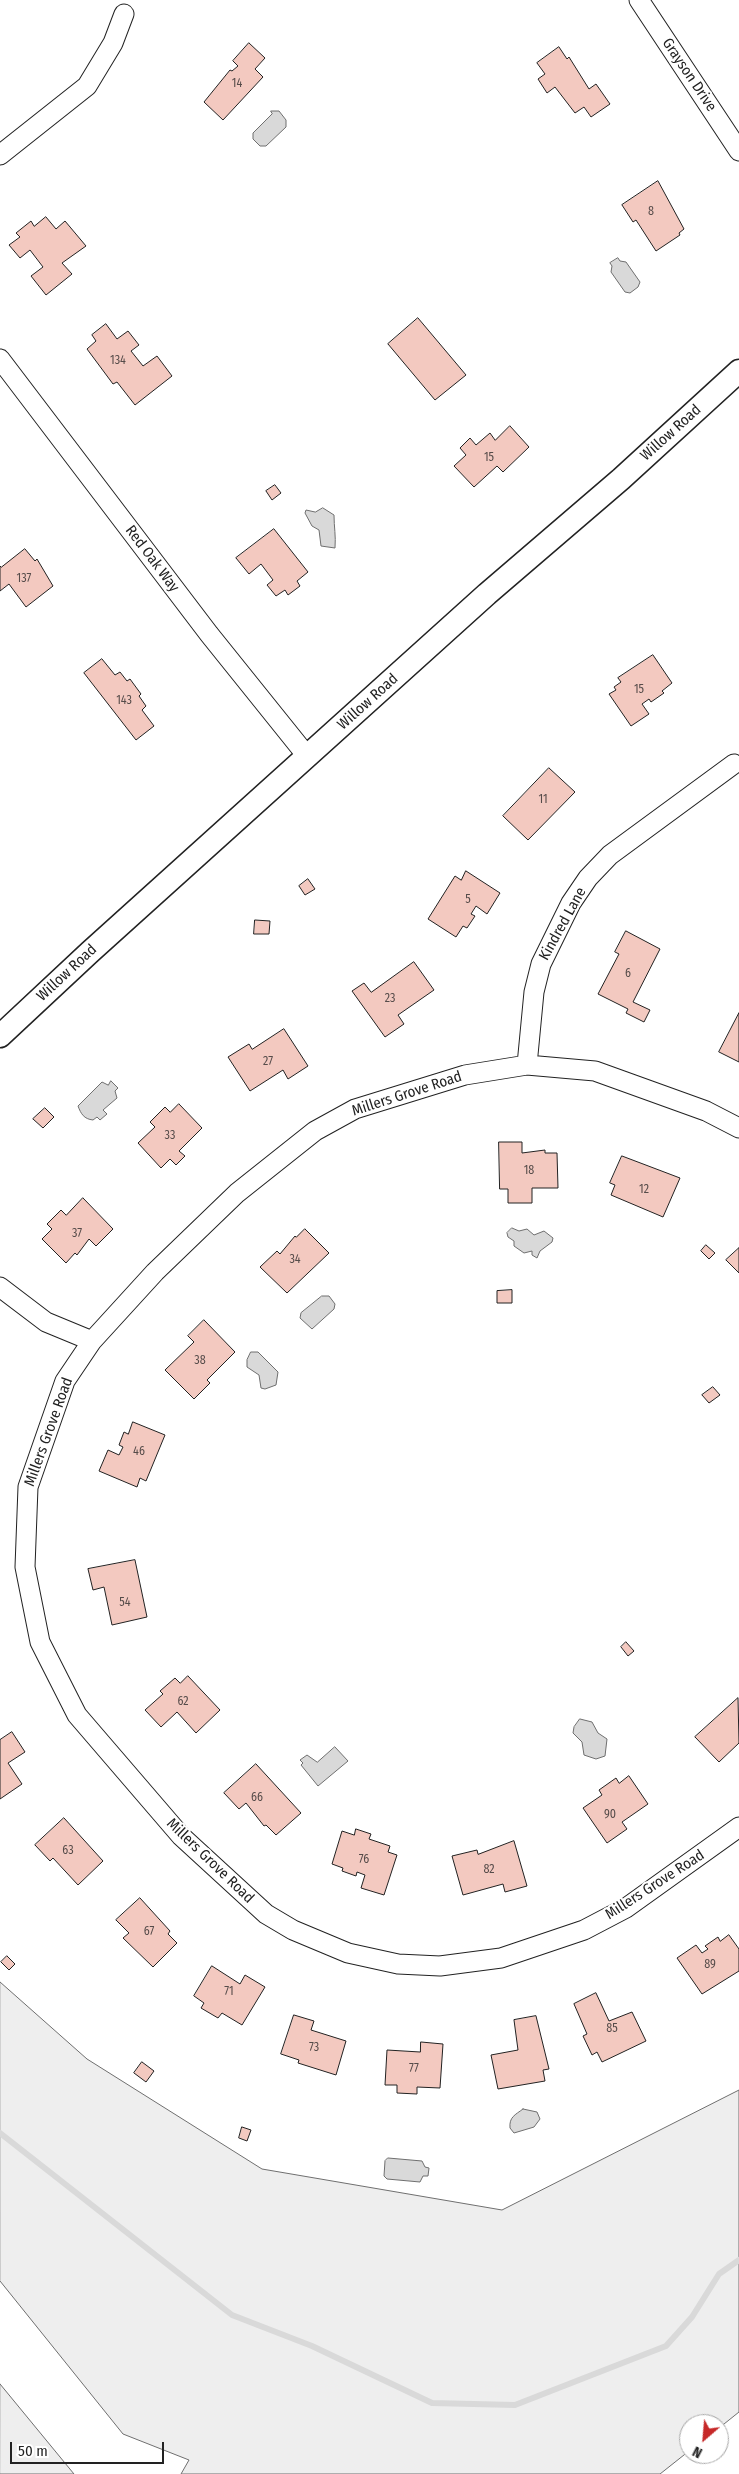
<!DOCTYPE html>
<html>
<head>
<meta charset="utf-8">
<style>
  body { margin:0 }
  #map { position:relative; width:739px; height:2474px; overflow:hidden; background:#fff; font-family:"Fira Sans Condensed",sans-serif }
  canvas { display:block }
  .north { position:absolute; left:679px; top:2414px; width:50px; height:50px; box-sizing:border-box; background:#fff; border:1px solid #a7a7a7; border-radius:50%; rotate:207deg; font-size:14px; font-weight:700; line-height:20px; text-align:center; color:#222 }
  .north::after { content:''; display:block; margin:auto; width:18px; height:22px; background:#c62828; clip-path:polygon(50% 0,100% 100%,50% 72%,0 100%) }
  .scale { position:absolute; left:10px; top:2442px; width:154px; height:22px; box-sizing:border-box; border:2px solid #222; border-top:0; padding-left:6px; font-size:15px; line-height:18px; white-space:nowrap; color:#222; -webkit-text-stroke:4px #fff; paint-order:stroke }
</style>
</head>
<body>
<div id="map">
<canvas width="739" height="2474"></canvas>
<div class="north">N</div>
<div class="scale">50 m</div>
</div>
<script>
const c = document.querySelector('canvas').getContext('2d');
c.lineJoin = 'round';
function fill(path, color) { c.fillStyle = color; c.fill(path, 'evenodd'); }
function stroke(path, color, width, dash) { c.strokeStyle = color; c.lineWidth = width; c.lineCap = dash ? 'butt' : 'round'; c.setLineDash(dash || []); c.stroke(path); }
function write(font, color, halo, rows, align = 'center') {
  c.font = font + ' "Fira Sans Condensed",sans-serif'; c.lineWidth = 4; c.setLineDash([]); c.textBaseline = 'middle'; c.strokeStyle = halo; c.fillStyle = color; for (const [text, x, y, turn = 0] of rows) {
    c.save(); c.translate(x, y); c.rotate((+turn || 0) * Math.PI / 180); c.textAlign = isNaN(turn) ? turn : align; if (halo) c.strokeText(text, 0, 0); c.fillText(text, 0, 0); c.restore();
  }
}
const green = new Path2D(`
  M0,1982l87,77 175,110 240,41 237,-120v322l-20,16v-4h-30v27l-29,23h-479l8,-14 -66,-26 -123,-153z
  M0,2384l74,90h-74z`);
fill(green, '#eee');
stroke(green, '#6f6f6f', 1);
const water = new Path2D(`
  M271,111h8l7,9v7l-20,19h-6l-7,-7v-6l19,-19z
  M618,258l2,3 6,1 14,20 -2,5 -8,6 -5,-1 -14,-20 1,-6 -2,-3z
  M323,508l11,7c0,12 2,21 1,33l-14,-2 -2,-16 -7,-4 -7,-13 1,-3 9,2z
  M111,1081l7,7 -3,3 2,7 -14,12 4,4 -7,6 -3,-3 -4,3c-9,-1 -12,-6 -15,-14l24,-24 6,3z
  M512,1228l7,3 8,-2 7,6 10,-4 9,7 -1,4 -12,9 -3,7 -5,-3v-4l-8,2 -10,-7v-5l-6,-4 -1,-4z
  M322,1296h7l6,8 -1,5 -22,20 -12,-11 1,-5z
  M251,1352h7l20,20 -2,13 -11,4 -4,-1 -2,-13 -12,-8v-7z
  M580,1719l12,3 6,11 9,6 -2,17 -9,3 -12,-4 -2,-13 -9,-9 1,-6z
  M335,1747l13,14 -30,25 -17,-21 2,-2 -3,-3 7,-5 10,7z
  M523,2109l14,3 3,7 -6,8 -20,6 -4,-5c-1,-11 5,-13 13,-19z
  M388,2158l34,3 3,6 4,1 -1,8h-5l-3,6 -33,-3 -3,-3 1,-15z`);
fill(water, '#d9d9d9');
stroke(water, '#6f6f6f', 1);
stroke(new Path2D(`
  M0,2133l232,182 80,31 120,57 83,2 151,-59 26,-29 27,-43 20,-14`), '#d9d9d9', 6);
const building = new Path2D(`
  M249,43l16,15 -10,11 8,8 -40,43 -19,-18 26,-32 2,1 6,-5 -5,-5z
  M559,47l8,12 2,-2 20,32 7,-5 14,20 -19,13 -7,-10 -9,6 -20,-26 -8,6 -9,-14 7,-5 -8,-11z
  M658,181l26,48 -5,4 1,2 -24,16 -20,-31 -3,2 -11,-17z
  M46,217l10,12 9,-8 21,25 -24,17 10,11 -26,21 -15,-19 12,-9 -13,-17 -10,8 -11,-13 11,-8 -4,-4 15,-12 3,5z
  M418,318l48,57 -31,25 -47,-56z
  M106,324l11,15 11,-8 11,14 -8,6 12,15 14,-10 15,20 -37,29 -18,-23 -4,2 -26,-35 9,-8 -4,-6z
  M510,426l19,21 -26,25 -6,-6 -23,21 -20,-21 12,-11 -6,-7 10,-10 6,7 14,-12 5,7z
  M275,485l6,8 -9,7 -6,-9z
  M274,529l34,43 -11,9 3,5 -12,9 -3,-5 -9,6 -9,-11 6,-5 -12,-16 -12,10 -13,-16z
  M25,549l10,12 2,-2 16,27 -27,21 -17,-23 -9,7v-25l1,1z
  M653,655l19,28 -10,8 2,2 -13,9 -2,-3 -7,5 7,10 -18,12 -22,-32 7,-4 -2,-3 7,-5 -3,-4z
  M102,659l13,16 5,-3 7,9 3,-2 11,15 -2,2 7,10 -4,4 12,16 -18,14 -52,-67z
  M549,768l26,24 -47,48 -25,-24z
  M466,871l34,22 -13,21 -11,-8 -5,8 4,2 -8,12 -4,-2 -7,11 -28,-18 27,-43 6,4z
  M308,879l7,10 -10,6 -6,-9z
  M255,920l15,1 -1,13h-15z
  M626,931l34,18 -27,53 17,8 -6,12 -18,-9 2,-4 -30,-15 21,-40 -4,-2z
  M414,962l20,28 -36,25 6,9 -19,13 -33,-46 12,-8 7,9z
  M739,1013v49l-20,-10z
  M284,1029l24,37 -20,13 -5,-9 -33,21 -22,-34 21,-13 3,5z
  M179,1104l23,24 -23,23 6,5 -9,9 -6,-6 -9,9 -23,-25 17,-16 -5,-5 15,-15 5,5z
  M45,1108l9,9 -11,11 -10,-9z
  M499,1142h23v11l23,-3v3h12l1,35h-26v15h-24v-14h-8z
  M622,1156l58,22 -17,39 -52,-22 4,-10 -5,-2z
  M83,1198l30,31 -17,17 -7,-7 -12,16 -2,-2 -9,10 -24,-24 10,-10 -5,-5 14,-14 5,5z
  M305,1229l24,24 -42,40 -27,-26 17,-16 3,3 15,-18 1,1z
  M706,1245l9,8 -6,6 -8,-8z
  M739,1248v25l-13,-13z
  M512,1290v13h-15v-12z
  M204,1320l31,32 -28,28 3,3 -16,16 -29,-29 29,-28 -6,-6z
  M713,1387l7,8 -11,8 -7,-8z
  M133,1422l32,13 -19,46 -6,-3 -3,9 -38,-16 9,-21 11,5 4,-8 -4,-2 5,-13 4,2z
  M135,1560l12,57 -35,8 -8,-38 -11,3 -5,-21z
  M626,1642l8,9 -6,5 -7,-9z
  M188,1676l32,34 -24,23 -19,-21 -16,15 -16,-17 18,-16 -3,-3 15,-13 5,5z
  M738,1698l1,45 -20,19 -24,-25z
  M12,1732l13,20 -17,11 14,21 -22,15v-59z
  M256,1764l45,49 -25,22 -10,-10 -2,1 -18,-23 -7,6 -15,-16z
  M629,1776l19,28 -26,18 5,7 -20,14 -24,-35 19,-13 -3,-5 17,-12 3,5z
  M64,1818l39,43 -25,24 -25,-27 -3,3 -15,-16z
  M356,1829l15,5 -2,5 21,7 -2,6 9,3 -13,40 -23,-7 4,-13 -8,-3 -1,4 -14,-5 1,-3 -11,-4 10,-33 12,4z
  M514,1841l13,45 -22,6 -2,-8 -40,11 -11,-39 25,-6 1,4z
  M140,1898l30,33 -2,3 9,9 -24,24 -30,-29 6,-5 -13,-13z
  M729,1935l10,14v22l-37,23 -25,-36 19,-13 6,8 6,-4 -3,-3 13,-9 2,4z
  M7,1956l8,8 -6,6 -8,-8z
  M212,1966l28,18 5,-9 20,12 -23,38 -20,-12 -4,5 -17,-10 3,-5 -10,-7z
  M596,1993l13,28 23,-9 14,29 -44,21 -5,-10 -5,3 -9,-19 4,-2 -13,-30z
  M294,2015l20,6 -3,9 35,11 -10,34 -38,-12 1,-3 -18,-6z
  M536,2016l13,53 -6,1 2,11 -47,8 -7,-34 27,-5 -4,-30z
  M421,2042l22,2 -3,44 -23,-1v7l-20,-1v-8h-12l2,-35 33,2z
  M142,2062l12,9 -8,11 -12,-9z
  M242,2127l9,3 -4,11 -8,-3z`);
fill(building, '#f3c9c0');
stroke(building, '#222', 1);
const minor = new Path2D(`
  M639,0l100,151
  M0,155l87,-69 26,-43 11,-29
  M0,359l209,275 98,122
  M527,1065l7,-73 7,-28 30,-61 17,-25 22,-23 124,-91
  M739,1128l-33,-17 -111,-40 -68,-6 -62,10 -110,34 -40,22 -78,62 -82,79 -63,69 -27,40 -37,106 -3,80 15,75 37,73 104,121 85,78 27,16 55,23 50,11 42,2 61,-8 83,-28 42,-22 113,-81
  M0,1287l46,35 46,19`);
const tertiary = new Path2D(`
  M0,1036l90,-84 397,-358 134,-115 118,-108`);
stroke(minor, '#222', 21);
stroke(tertiary, '#222', 25);
stroke(minor, '#fff', 19);
stroke(tertiary, '#fff', 22);
write('12px', '#564c4a', null, [
  ["14",237,84],
  ["8",651,212],
  ["134",118,361],
  ["15",489,458],
  ["137",24,579],
  ["15",639,690],
  ["143",124,701],
  ["11",543,800],
  ["5",468,900],
  ["6",628,974],
  ["23",390,999],
  ["27",268,1062],
  ["33",170,1136],
  ["18",529,1171],
  ["12",644,1190],
  ["37",77,1234],
  ["34",295,1260],
  ["38",200,1361],
  ["46",139,1452],
  ["54",125,1603],
  ["62",183,1702],
  ["66",257,1798],
  ["90",610,1815],
  ["63",68,1851],
  ["76",364,1860],
  ["82",489,1870],
  ["67",149,1932],
  ["89",710,1965],
  ["71",229,1992],
  ["85",612,2029],
  ["73",314,2048],
  ["77",414,2069]
]);
write('15px', '#222', '#fff', [
  ["Grayson Drive",689,75,56],
  ["Willow Road",671,433,-42],
  ["Red Oak Way",152,559,53],
  ["Willow Road",368,702,-42],
  ["Kindred Lane",563,924,-61],
  ["Willow Road",67,973,-43],
  ["Millers Grove Road",407,1094,-18],
  ["Millers Grove Road",49,1432,-70],
  ["Millers Grove Road",210,1861,44],
  ["Millers Grove Road",655,1885,-33]
]);
</script>
</body>
</html>
